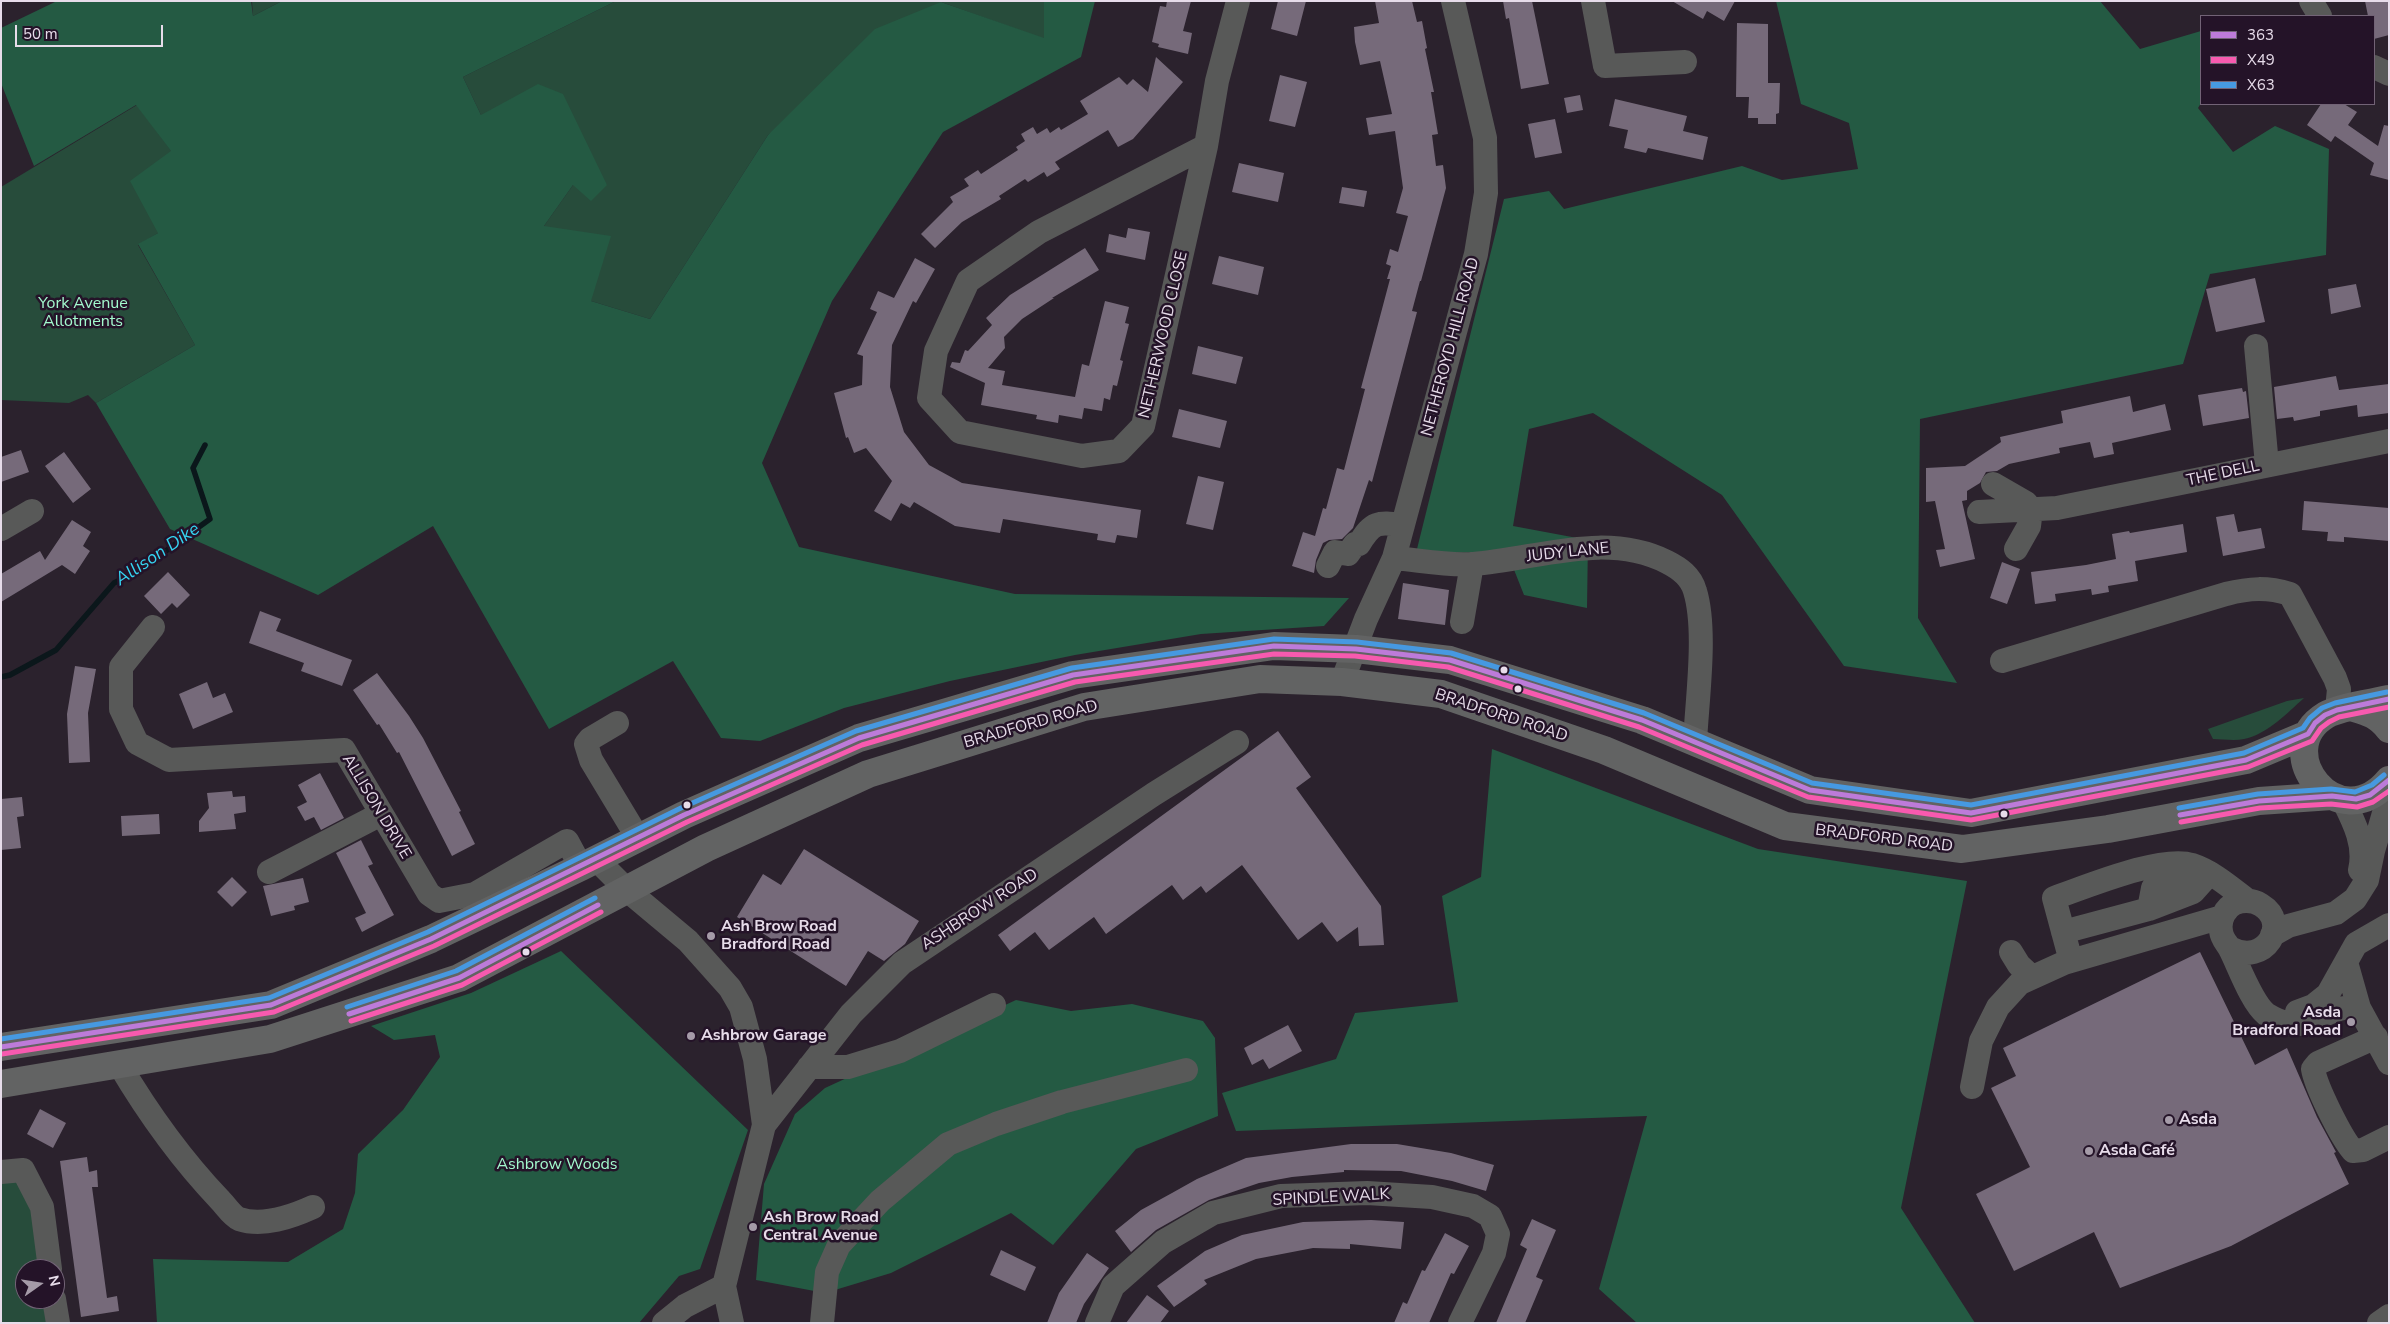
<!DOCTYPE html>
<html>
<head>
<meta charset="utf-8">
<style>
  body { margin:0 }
  #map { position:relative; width:2390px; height:1324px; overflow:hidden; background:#2b222d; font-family:"Nunito Sans",sans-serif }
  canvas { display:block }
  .frame { position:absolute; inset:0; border:2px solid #e7dcea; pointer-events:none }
  .legend { position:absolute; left:2200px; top:15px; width:175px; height:90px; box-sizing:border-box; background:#241328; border:1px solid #726376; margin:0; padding:6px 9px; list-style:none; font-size:15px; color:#e7dcea }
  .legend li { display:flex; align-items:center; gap:10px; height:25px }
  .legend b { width:25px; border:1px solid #726376 }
  .north { position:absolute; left:15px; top:1259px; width:50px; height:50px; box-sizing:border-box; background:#241328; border:1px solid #726376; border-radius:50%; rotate:77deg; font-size:14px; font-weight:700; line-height:20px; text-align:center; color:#e7dcea }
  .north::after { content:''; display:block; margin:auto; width:18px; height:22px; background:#a59ba8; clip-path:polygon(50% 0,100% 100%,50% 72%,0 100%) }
  .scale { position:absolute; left:15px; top:25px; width:148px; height:22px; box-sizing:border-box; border:2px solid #e7dcea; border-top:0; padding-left:6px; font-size:15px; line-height:18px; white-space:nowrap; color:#e7dcea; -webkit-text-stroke:4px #241328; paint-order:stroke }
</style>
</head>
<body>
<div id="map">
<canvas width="2390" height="1324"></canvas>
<div class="frame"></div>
<ul class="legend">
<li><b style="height:6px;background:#bd7bd9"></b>363</li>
<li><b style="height:6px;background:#f75aaf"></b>X49</li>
<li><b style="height:6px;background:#4699e1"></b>X63</li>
</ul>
<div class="north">N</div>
<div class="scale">50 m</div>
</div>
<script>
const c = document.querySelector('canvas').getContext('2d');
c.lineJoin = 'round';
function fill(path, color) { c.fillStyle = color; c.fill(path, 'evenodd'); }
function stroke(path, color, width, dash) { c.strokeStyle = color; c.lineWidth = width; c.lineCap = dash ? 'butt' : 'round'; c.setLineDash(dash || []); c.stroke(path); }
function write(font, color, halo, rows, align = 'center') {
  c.font = font + ' "Nunito Sans",sans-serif'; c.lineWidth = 5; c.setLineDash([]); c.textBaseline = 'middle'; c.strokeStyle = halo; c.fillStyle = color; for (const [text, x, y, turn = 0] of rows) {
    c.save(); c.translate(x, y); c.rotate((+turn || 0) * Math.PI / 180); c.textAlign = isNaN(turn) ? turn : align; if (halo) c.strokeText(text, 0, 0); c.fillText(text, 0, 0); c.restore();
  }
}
fill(new Path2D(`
  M252,1h30l-29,15z
  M616,1h428v38l-103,-37 -173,133 -118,184 -59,-18 -47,-75 29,-41h34l-126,-70 -18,-38z
  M137,105l35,47 -14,81 -20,12 57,100 -99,58 -8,-8 -19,8 -68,-3v-213z
  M2304,698c-17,15 -36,36 -60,41 -10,2 -21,0 -31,0l-5,-10 79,-28z
  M23,1170l27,99h-25v30h29l4,24h-57v-151z`), '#274c3b');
fill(new Path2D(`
  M57,1h194l2,15 29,-15h334l-153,76 18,38 57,-31 25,10 44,91 -16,16 -18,-16 -29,41 67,10 -20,65 59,18 118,-184 107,-106 66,-27 103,36v-37h51l-14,56 -138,75 -111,169 -70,162 37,84 216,47 334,4 -25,28 -123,8 -126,21 -125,26 -106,27 -84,33 -39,-3 -48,-77 -124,68 -116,-203 -115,69 -148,-66 -74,-126 99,-58 -57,-101 20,-11 -28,-52 41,-30 -35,-46 -102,61 -33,-83v-55z
  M1776,1h324l40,48 61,-18v72l-3,5 35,44 42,-26 54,23 -3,106 -116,19 -27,90 -263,55 -2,199 39,65 -113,-17 -122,-171 -129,-82 -64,16 -16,97 75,14 -1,68 -63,-13 -17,-43 -91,1 88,-354 45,-8 15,18 178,-43 40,14 76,-11 -9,-46 -48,-19z
  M1492,749l266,100 209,32 -66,327 74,115h-338l-38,-34 48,-173 -411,15 -14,-38 114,-34 19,-46 103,-11 -16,-106 39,-19z
  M561,951l187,179 -48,139 -21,7 -40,47h-482l-4,-64 135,3 55,-33 12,-36 3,-39 45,-44 37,-53 -5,-22 -41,5 -23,-14 100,-33z
  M1016,1000l55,11 61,-7 71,17 12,17 3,78 -82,33 -83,96 -42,-32 -120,60 -66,20 -69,-13 8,-96 31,-70 30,-26z`), '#245a43');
stroke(new Path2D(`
  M1,677l9,-2 46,-25 58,-67 24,-12 72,-52 -17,-51 12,-23`), '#0b171b', 5.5);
fill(new Path2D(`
  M1167,1h24l-8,30 9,2 -4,21 -30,-7 1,-3 -7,-2 8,-36 6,1z
  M1278,1h28l-9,35 -26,-7z
  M1375,1h37l5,21 5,-1 5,27 -2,1 9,43h-3l7,42 -6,1 4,31 7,-1 3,23 -25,93h-1l-8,30 5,1 -45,170 -3,-2 -16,48 -11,11 -13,1 -6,3 -7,17 -2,13 -22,-7 11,-34 12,4 8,-28 3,1 11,-41 7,2 21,-81 -4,-1 29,-109h-3l4,-13 -5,-2 4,-15 8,3 10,-36 -12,-3 7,-25 -8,-57 -26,4 -3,-17 26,-4 -12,-53 -20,4 -5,-23 -1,-15 25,-4z
  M1503,1h29l17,83 -28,5 -12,-71 -3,1z
  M1672,1h63l-11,20 -17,-10 -4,8z
  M2365,1h24v34l-15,4v-23h-6z
  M1737,23l31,1v59h12l-1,30 -3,1v10h-18v-6h-10l1,-21h-13z
  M1156,57l27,25 -50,57 -15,8 -10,-17 -53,32 5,7 -13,8 -3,-5 -16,10 -3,-3 -26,17 2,3 -39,23 -27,26 -14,-14 32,-32 -3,-5 19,-11 -5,-7 14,-9 3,4 37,-24 -2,-3 9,-6 -4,-7 12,-7 4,7 10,-6 3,5 9,-6 2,3 27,-16 -8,-13 39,-24 8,8 6,-6 15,13z
  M1280,75l27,7 -12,45 -26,-6z
  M1580,95l3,15 -16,3 -3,-15z
  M1615,99l72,17 -4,15 25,6 -5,23 -55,-12 -2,5 -22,-5 4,-18 -19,-4z
  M2321,104h23l13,8 -9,13 30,21 6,-21 5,1v54l-19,-5 4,-12 -39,-27 -4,6 -24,-17z
  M1555,119l7,34 -27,5 -7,-34z
  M1239,163l45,10 -6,29 -46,-10z
  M1342,187l25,4 -3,16 -25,-4z
  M1128,228l22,4 -5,28 -39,-8 3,-18 17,4z
  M1085,248l14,22 -47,28h2l-32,21 -18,18 1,11 -17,20 17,3 -3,14 73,12 7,-33 7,2 16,-65 24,6 -4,16 4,1 -9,36 3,1 -6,25 -4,-1 -3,15 -6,-2 -2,13 -18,-3 -2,11 -23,-4 -1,8 -22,-4 1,-4 -56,-10 4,-22 -35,-16 2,-5 8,1 5,-13 3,1 24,-26 -6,-7 24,-23z
  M1219,256l45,11 -6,28 -46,-11z
  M915,258l20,11 -19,34 -3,-2 -21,44 -2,42 14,45 25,33 33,18 179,27 -4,28 -20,-3 -2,8 -18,-3 1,-6 -95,-15 -3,14 -45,-7 -41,-24 -4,6 -9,-5 -10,18 -17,-10 18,-30 -26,-33 -12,5 -6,-16 -2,1 -12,-45 28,-8 1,-29 -6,-2 20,-42 -7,-3 8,-18 16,7z
  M2255,278l10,44 -49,10 -10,-43z
  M2356,284l5,23 -30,7 -3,-25z
  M1198,346l45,11 -7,27 -44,-10z
  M2336,376l3,14 50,-6v29l-31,4 -1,-12 -37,6v5l-26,5 -1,-4 -16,2 -3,-32z
  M2242,388l1,4 3,-1 3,27 -46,8 -5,-31z
  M2130,396l3,16 32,-8 6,26 -59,13 2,11 -20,4 -4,-16 -31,6 1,5 -51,11 -12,7 -11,1 -6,11 -13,8v9l-5,1 13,58 -35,8 -4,-17 9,-1 -10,-48 -9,1v-34l39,-2 36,-24 -1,-5 63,-14 -2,-12z
  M1179,409l48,12 -7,27 -48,-11z
  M21,450l8,22 -28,10v-25z
  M64,452l27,37 -18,14 -28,-37z
  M1198,476l26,6 -11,48 -27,-6z
  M2304,501l85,7v33l-45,-4v5l-17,-1 1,-9 -26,-2z
  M2234,514l4,18 23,-4 4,20 -42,8 -7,-39z
  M72,520l19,12 -8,14 7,5 -15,23 -13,-9 -61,37v-28l39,-23 5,9z
  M2183,524l4,28 -52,9 3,20 -30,5 1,6 -17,3 -1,-6 -36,5 1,7 -21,3 -4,-32 55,-7 30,-6 -4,-25 17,-3 1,2z
  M2002,562l18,7 -13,35 -17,-6z
  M168,572l22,23 -13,13 -5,-5 -11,11 -17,-18z
  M1403,583l46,7 -4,35 -47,-6z
  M260,611l21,8 -5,12 76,29 -10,26 -41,-15 3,-8 -55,-20z
  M75,666l21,3 -8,44 2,49 -21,1 -2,-49z
  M377,673l32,43 14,22 38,73 -2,1 16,32 -23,12 -53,-104 -2,1 -18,-29 -2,1 -24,-35z
  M207,682l6,16 12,-5 8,19 -40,17 -14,-35z
  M1278,731l33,46 -15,11 85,118 3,39 -25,1 -1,-19 -21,15 -15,-20 -24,18 -56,-75 -36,28 -5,-7 -18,14 -11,-15 -66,49 -12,-17 -45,33 -14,-18 -25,19 -12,-16z
  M320,773l24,45 -23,12 -7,-13 -9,4 -8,-14 10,-5 -9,-17z
  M232,791l1,6 12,-1 1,16 -12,2 2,15 -37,3v-11l10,-13 -2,-15z
  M22,797l2,19 -7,1 4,31 -20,2v-51z
  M159,814l1,20 -38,2 -1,-20z
  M361,840l12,24 -5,2 26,49 -32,17 -7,-14 11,-5 -30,-60z
  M804,849l115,72 -14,23 -21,17 -16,-10 -22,35 -109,-69 26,-43 18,11z
  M232,877l15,15 -15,15 -15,-15z
  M303,878l6,24 -15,4 1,4 -24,6 -8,-30z
  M2200,952l55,113 32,-17 30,69 19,35 -2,1 15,31 -118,62 -111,42 -26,-56 -80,39 -38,-77 54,-27 -39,-79 25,-12 -13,-28z
  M1288,1025l14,26 -33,18 -6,-10 -11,6 -8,-17z
  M40,1109l26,14 -13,25 -26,-14z
  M1351,1144h46l54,9 43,12 -8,26 -34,-10 -51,-10 -57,-1v2l-52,5 -33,6 -50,17 -53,30 -25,22 -16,-21 26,-21 31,-17 25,-14 49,-21z
  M87,1157l2,15 8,-2 1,17h-6l15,111 10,-2 2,15 -38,6 -21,-156z
  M1532,1219l24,11 -20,47 7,3 -18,43h-29l31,-74 -7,-4z
  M1371,1220l33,2 -3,27 -51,-5v5l-37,-1 -57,11 -52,21 3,4 -33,23 -17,-21 48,-35 37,-16 61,-13z
  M1445,1233l24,13 -15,28 -3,-1 -22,50h-35l9,-21 4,2 15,-34 3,1z
  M1001,1250l35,17 -11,24 -35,-16z
  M1087,1253l22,15 -25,36 -8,19h-29l12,-30z
  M1147,1295l22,16 -9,12h-34z`), '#766a7a');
stroke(new Path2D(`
  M1593,1l12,65 80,-4
  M2311,1l9,15
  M2374,67l15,7
  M1206,146l-167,86 -71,49 -32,70 -7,47 31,34 122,24 37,-5 24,-25 63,-280 11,-65 21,-80
  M2256,346l11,119
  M1993,484l33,19 5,6 -2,17 -13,23
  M1979,512l78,-4 332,-67
  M1,529l31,-18
  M1394,558c25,2 53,8 79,6 65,-5 132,-33 194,-2 12,6 24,14 28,29 12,39 2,109 0,151
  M1328,566l7,-14 13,2 7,-10h4c14,-23 19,-22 44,-19
  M1462,622l10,-58
  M153,627l-32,40v42l16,34 32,17 175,-10 85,144 10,7 36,-7 92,-53 14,26
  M2002,661l224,-67c24,-6 41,-7 64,0l45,84 4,11 -2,21
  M1342,682l24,-63 28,-61 82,-304 10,-61 -1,-55 -32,-137
  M617,723l-27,16 -4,5 5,16 47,78
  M2343,800c11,22 23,45 17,70
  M596,859l31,31 61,51 42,47 11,19 14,52 9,66 -40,161 8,37
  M269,872l112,-58
  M2149,909l4,-21 15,-8 31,-10
  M2063,932l86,-23 44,-17 17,-19
  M2272,935l16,-9 48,-13 19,-14 12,-19 6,-29 13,-45 3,-20
  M2230,948c35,19 61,-25 31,-43 -8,-5 -17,-5 -26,-2 -10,5 -16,17 -14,28 1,9 7,13 10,20 8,16 21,52 35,63 5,3 15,8 21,9 19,6 38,-12 57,-15 5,-1 11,0 15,0
  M2011,952l8,13 13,12
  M2071,961l-17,-63c32,-11 108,-43 138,-33 21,7 38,22 55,35
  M2346,962l13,46 30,55
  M2297,1012l16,-6 15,-12 28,-50 33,-19
  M2376,1037l-58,26 -5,6c3,18 28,68 40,82l10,-1 26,-13
  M119,1064c29,49 62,95 101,136 5,5 12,16 19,19 24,8 52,-2 74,-12
  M809,1067h39l52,-16 94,-46
  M1972,1087l9,-46 17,-34 22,-24 44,-20 158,-46
  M764,1125l87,-111 51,-51 252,-169 83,-52
  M1,1172l22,-2 19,37 8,62
  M54,1299l4,24
  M664,1323l21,-17 39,-20
  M822,1323l5,-51 12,-27 41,-44 68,-57 48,-20 66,-22 124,-32
  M1097,1323l16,-37 50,-44 50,-29 68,-17 86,-3 65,4 41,9 17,10 8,18 -4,19 -34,70
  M2379,1323l10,-7`), '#585958', 24);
stroke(new Path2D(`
  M2389,699c-17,4 -50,8 -63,16 -58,35 12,126 63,65
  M2354,708c15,4 25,8 35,21
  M1,1047l270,-42 160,-66 150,-72 103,-52 175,-77 214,-63 201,-29 82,3 94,11 192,60 168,70 161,23 275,-53 62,-26
  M1,1084l269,-45 189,-61 247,-130 162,-74 216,-67 176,-28 82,3 99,12 163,56 181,76 177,23 146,-20 151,-28 73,-5`), '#626363', 28);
stroke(new Path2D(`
  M2180,815l79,-14 73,-5 24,3 14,-4 19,-15
  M349,1014l110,-36 139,-73
  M1,1047l270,-42 160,-66 253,-124 175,-77 214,-63 201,-29 82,3 94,11 192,60 168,70 161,23 275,-53 62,-26 7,-11 10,-8 12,-5 52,-11`), '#bd7bd9', 5);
stroke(new Path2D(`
  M2181,822l79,-14 71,-4 26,3 16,-5 16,-11
  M351,1021l111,-36 139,-73
  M2,1054l272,-42 160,-66 253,-124 175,-77 213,-63 199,-28 81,2 93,11 191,60 169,70 163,23 277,-53 64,-26 9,-13 8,-6 10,-5 50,-10`), '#f75aaf', 5);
stroke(new Path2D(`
  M2179,808l79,-14 73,-5 24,3 17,-7 12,-10
  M347,1007l109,-36 139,-73
  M1,1039l268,-41 159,-66 253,-124 175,-77 216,-63 202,-29 83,3 94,11 193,60 168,70 159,22 273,-52 59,-25 7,-10 12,-10 13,-5 52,-11`), '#4699e1', 5);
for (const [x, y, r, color] of [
  [1504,670,4.5,"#e7dcea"],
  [1518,689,4.5,"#e7dcea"],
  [687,805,4.5,"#e7dcea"],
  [2004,814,4.5,"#e7dcea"],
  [711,936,5,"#a59ba8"],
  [526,952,4.5,"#e7dcea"],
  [2351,1022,5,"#a59ba8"],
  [691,1036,5,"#a59ba8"],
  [2169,1120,5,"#a59ba8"],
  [2089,1151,5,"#a59ba8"],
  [753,1227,5,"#a59ba8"]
]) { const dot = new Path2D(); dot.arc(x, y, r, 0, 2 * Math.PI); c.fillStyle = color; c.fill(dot); stroke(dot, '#241328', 2); }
write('16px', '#a3face', '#241328', [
  ["York Avenue",83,304],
  ["Allotments",83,322],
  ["Ashbrow Woods",557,1165]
]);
write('16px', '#e7dcea', '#241328', [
  ["NETHERWOOD CLOSE",1164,335,-77],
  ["NETHEROYD HILL ROAD",1451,347,-75],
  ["THE DELL",2223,474,-12],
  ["JUDY LANE",1568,553,-6],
  ["BRADFORD ROAD",1501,716,18],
  ["BRADFORD ROAD",1031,725,-16],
  ["ALLISON DRIVE",376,807,59],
  ["BRADFORD ROAD",1884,839,7],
  ["ASHBROW ROAD",980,910,-33],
  ["SPINDLE WALK",1331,1198,-3]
]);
write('bold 16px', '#e7dcea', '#241328', [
  ["Ash Brow Road",721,927],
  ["Bradford Road",721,945],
  ["Asda",2341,1013,"right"],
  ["Bradford Road",2341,1031,"right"],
  ["Ashbrow Garage",701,1036],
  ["Asda",2179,1120],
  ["Asda Café",2099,1151],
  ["Ash Brow Road",763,1218],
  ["Central Avenue",763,1236]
], 'left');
write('italic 18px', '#35d5f2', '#241328', [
  ["Allison Dike",158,555,-34]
]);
</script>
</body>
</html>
